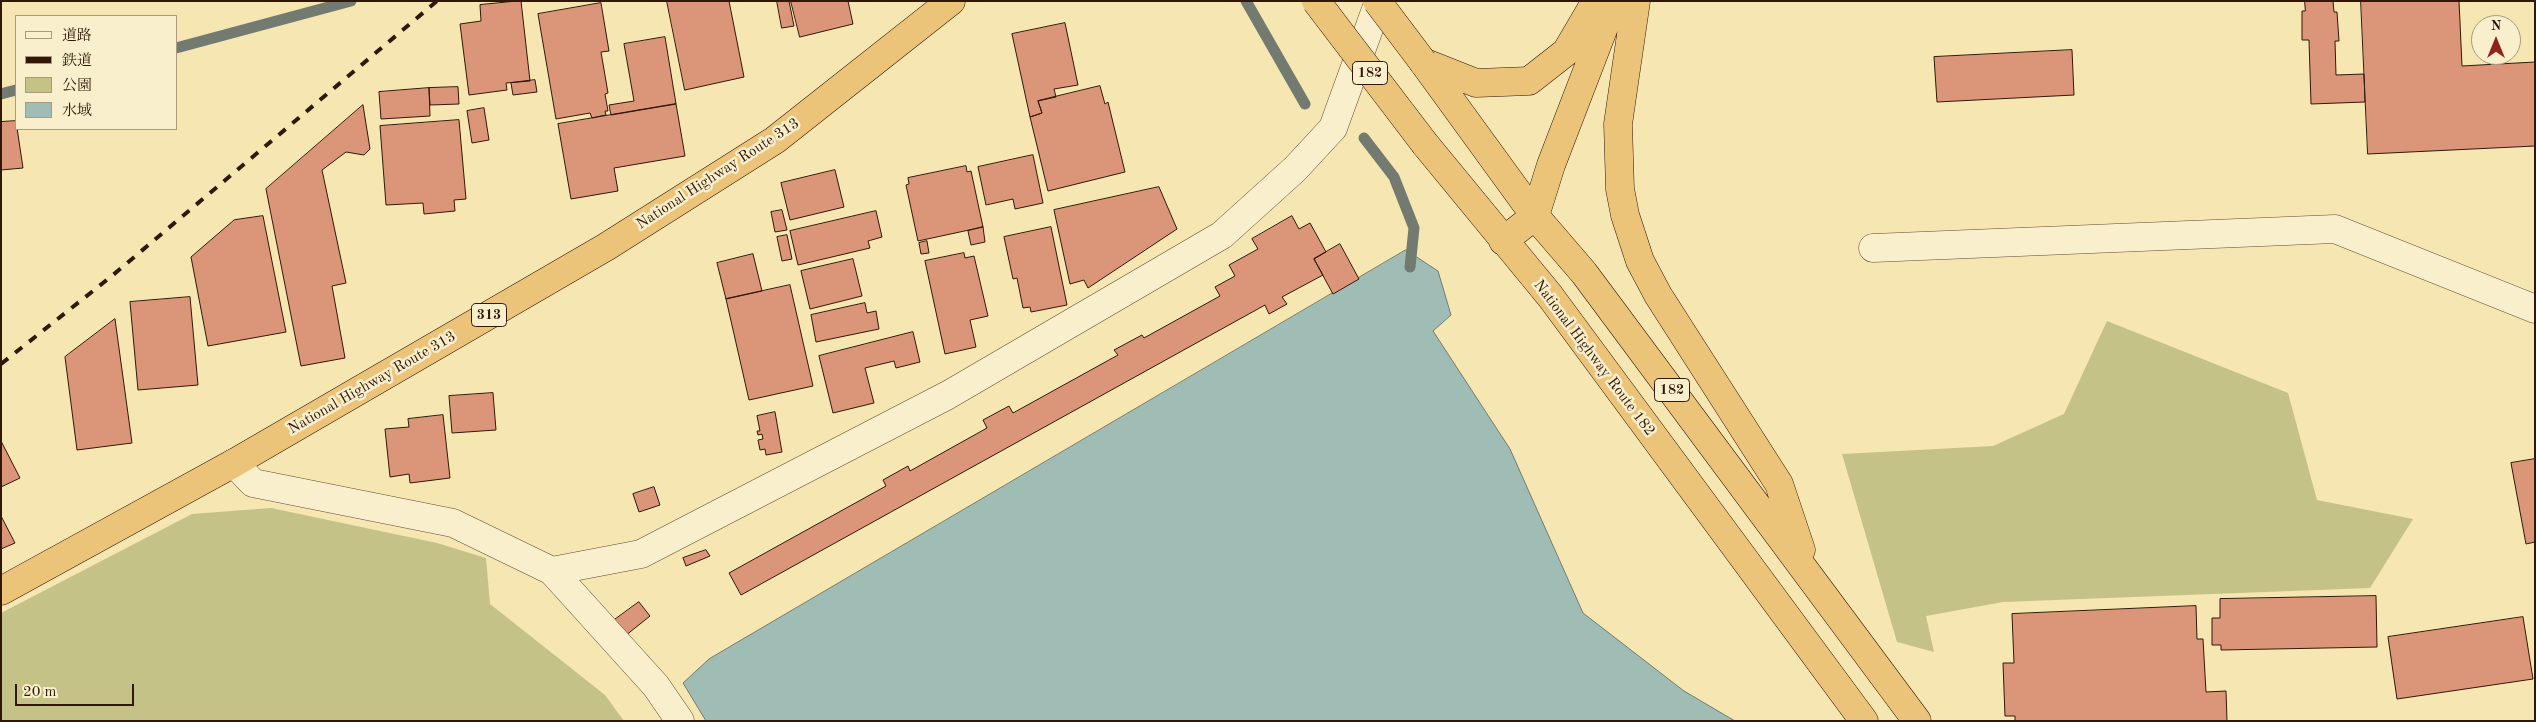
<!DOCTYPE html>
<html>
<head>
<meta charset="utf-8">
<style>
  body { margin:0 }
  #map { position:relative; width:2536px; height:722px; overflow:hidden; background:#f6e6b2; font-family:"Old Standard TT","Noto Serif JP",serif }
  canvas { display:block }
  .frame { position:absolute; inset:0; border:2px solid #311708; pointer-events:none }
  .legend { position:absolute; left:15px; top:15px; width:162px; height:115px; box-sizing:border-box; background:#f9efcd; border:1px solid #a9997e; margin:0; padding:6px 9px; list-style:none; font-size:15px; color:#311708 }
  .legend li { display:flex; align-items:center; gap:10px; height:25px }
  .legend b { width:25px; border:1px solid #a9997e }
  .north { position:absolute; left:2471px; top:15px; width:50px; height:50px; box-sizing:border-box; background:#f9efcd; border:1px solid #a9997e; border-radius:50%; rotate:0deg; font-size:14px; font-weight:700; line-height:20px; text-align:center; color:#311708 }
  .north::after { content:''; display:block; margin:auto; width:18px; height:22px; background:#8f2418; clip-path:polygon(50% 0,100% 100%,50% 72%,0 100%) }
  .scale { position:absolute; left:15px; top:684px; width:119px; height:22px; box-sizing:border-box; border:2px solid #311708; border-top:0; padding-left:6px; font-size:15px; line-height:18px; white-space:nowrap; color:#311708; -webkit-text-stroke:4px #f9efcd; paint-order:stroke }
</style>
</head>
<body>
<div id="map">
<canvas width="2536" height="722"></canvas>
<div class="frame"></div>
<ul class="legend">
<li><b style="height:6px;background:#f9efcd"></b>道路</li>
<li><b style="height:6px;background:#311708"></b>鉄道</li>
<li><b style="height:14px;background:#c4c287"></b>公園</li>
<li><b style="height:14px;background:#9fbdb5"></b>水域</li>
</ul>
<div class="north">N</div>
<div class="scale">20 m</div>
</div>
<script>
const c = document.querySelector('canvas').getContext('2d');
c.lineJoin = 'round';
function fill(path, color) { c.fillStyle = color; c.fill(path, 'evenodd'); }
function stroke(path, color, width, dash) { c.strokeStyle = color; c.lineWidth = width; c.lineCap = dash ? 'butt' : 'round'; c.setLineDash(dash || []); c.stroke(path); }
function write(font, color, halo, rows, align = 'center') {
  c.font = font + ' "Old Standard TT",serif'; c.lineWidth = 5; c.setLineDash([]); c.textBaseline = 'middle'; c.strokeStyle = halo; c.fillStyle = color; for (const [text, x, y, turn = 0] of rows) {
    c.save(); c.translate(x, y); c.rotate((+turn || 0) * Math.PI / 180); c.textAlign = isNaN(turn) ? turn : align; if (halo) c.strokeText(text, 0, 0); c.fillText(text, 0, 0); c.restore();
  }
}
fill(new Path2D(`
  M2107,321l181,72 29,107 96,19 -43,69 -367,14 -77,14 8,36 -37,-10 -55,-188 151,-8 71,-32z
  M271,508l166,35 49,15 4,46 115,91 19,26h-623v-108l191,-99z`), '#c4c287');
const water = new Path2D(`
  M1406,250l32,21 13,44 -18,16 77,118 73,164 101,78 51,30h-1029l-23,-38 26,-24z`);
fill(water, '#9fbdb5');
stroke(water, '#737b70', 1);
stroke(new Path2D(`
  M1246,1l59,103
  M176,48l175,-47
  M1,94l15,-4
  M1364,138l30,39 20,51 -4,39`), '#737b70', 11);
const building = new Path2D(`
  M521,1l9,80 -24,2 1,7 -38,5 -9,-71 21,-3 -1,-16z
  M667,1h62l15,76 -59,13z
  M777,1h12l5,25 -12,2z
  M791,1h57l5,23 -53,13z
  M2305,1h28l1,11h3l2,29h-4l1,34 28,-1 1,28 -54,2 -2,-64h-7v-29h3z
  M2361,1h98l3,65 73,-4v84l-167,8z
  M601,3l8,48 -8,1 7,41 -3,1 3,17h-3l1,4 -14,3 -2,-5 -34,6 -18,-105z
  M1065,23l13,62 -24,4 2,8 -18,4 4,12 -12,4 -18,-83z
  M665,37l11,67 -65,11 -2,-10 25,-4 -10,-57z
  M2072,50l2,45 -137,7 -3,-45z
  M535,80l2,12 -24,3 -2,-12z
  M1100,86l5,18 3,-2 17,70 -77,19 -18,-74 12,-4 -4,-12z
  M458,87l1,17 -29,1 -1,-17z
  M429,88l1,28 -49,3 -2,-27z
  M676,104l9,52 -71,12 4,23 -47,8 -13,-75z
  M363,105l7,44 -6,6 -18,-3 -24,18 24,113 -14,3 13,72 -44,8 -35,-177z
  M484,108l5,32 -17,3 -5,-32z
  M459,120l7,79 -12,1 1,11 -31,3 -1,-11 -37,2 -6,-79z
  M16,121l7,47 -22,2v-48z
  M1033,155l10,48 -28,6 -2,-10 -27,6 -8,-38z
  M966,166l1,6 4,-1 12,56 -65,14 -12,-56 3,-1 -1,-6z
  M835,170l9,37 -54,13 -9,-37z
  M1159,187l18,42 -89,59 -4,-8 -14,4 -16,-74z
  M782,210l5,20 -12,2 -4,-20z
  M876,211l6,26 -14,4 2,7 -72,17 -8,-34z
  M263,216l23,116 -78,14 -17,-89 43,-37z
  M1292,216l7,13 11,-6 16,29 -12,7 9,16 -41,22 5,7 -18,10 -4,-9 -524,290 -12,-22 157,-87 -3,-6 25,-14 2,5 77,-43 -4,-8 26,-14 4,7 105,-58 -4,-5 28,-15 2,3 76,-42 -5,-9 20,-11 -6,-11 29,-16 -6,-10z
  M983,227l2,15 -14,3 -3,-14z
  M1051,227l16,78 -36,7 -1,-5 -7,1 -6,-30 -4,1 -9,-42z
  M787,235l5,24 -10,2 -5,-24z
  M927,241l2,12 -8,1 -2,-11z
  M1340,244l19,35 -26,15 -19,-35z
  M964,253l1,5 9,-2 14,60 -18,4 6,27 -31,7 -20,-93z
  M753,254l9,37 -36,8 -9,-36z
  M853,259l9,37 -52,13 -9,-38z
  M790,285l23,101 -64,14 -23,-101z
  M190,297l8,88 -60,5 -8,-88z
  M865,303l2,10 9,-2 3,18 -63,13 -5,-27z
  M115,319l17,124 -55,7 -12,-93z
  M913,332l7,30 -24,6 -2,-7 -29,7 9,35 -41,10 -14,-57z
  M493,393l3,37 -44,3 -3,-37z
  M775,412l7,40 -16,3 -1,-6 -5,1 -2,-10 5,-1 -1,-5 -4,1 -1,-4h3l-3,-15z
  M443,415l7,63 -40,5 -1,-9 -19,3 -5,-48 24,-2 -1,-8z
  M1,441l19,37 -19,9z
  M2535,459v83l-9,2 -15,-81z
  M654,487l6,18 -21,7 -6,-18z
  M1,516l14,27 -14,6z
  M706,550l4,6 -24,10 -3,-8z
  M2376,596l1,51 -156,3v-5h-9v-27h8v-19z
  M639,602l11,14 -25,20 -12,-15z
  M2196,606l1,33h6l3,53 20,-1 1,30h-212v-5h-10l-2,-53h11l-2,-49z
  M2523,617l10,62 -136,20 -9,-62z`);
fill(building, '#db9679');
stroke(building, '#311708', 1);
const minor = new Path2D(`
  M1873,248l462,-19 200,80
  M234,463l19,20 200,40 99,48 104,115 24,35
  M552,571l89,-17 307,-159 274,-160 73,-66 38,-41 46,-127`);
const highway = new Path2D(`
  M1636,1l-18,123 2,65 5,26 15,46 18,34 121,189 22,66
  M1423,62l112,154 49,57 333,448
  M1423,62l53,21 53,-2 37,-29 30,-51
  M1425,144l125,152 314,425
  M1503,241l32,-25 16,-51 63,-164
  M1,591l233,-128 372,-216 169,-107 176,-139`);
stroke(minor, '#624b32', 29);
stroke(highway, '#311708', 29);
stroke(minor, '#f9efcd', 28);
stroke(highway, '#ebc379', 28);
stroke(new Path2D(`
  M1,364l112,-89 324,-274`), '#311708', 4, [9, 9]);
const highwayBridge = new Path2D(`
  M1316,1l109,143
  M1377,1l46,61`);
stroke(highwayBridge, '#311708', 29, []);
stroke(highwayBridge, '#ebc379', 28);
for (const [x, y, w] of [
  [1370,73,35],
  [489,315,35],
  [1672,390,35]
]) { const box = new Path2D(); box.roundRect(x - w / 2, y - 11.5, w, 23, 4); c.fillStyle = '#f9efcd'; c.fill(box); stroke(box, '#311708', 1); }
write('bold 14px', '#311708', null, [
  ["182",1370,73],
  ["313",489,315],
  ["182",1672,390]
]);
write('15px', '#311708', '#f9efcd', [
  ["National Highway Route 313",718,174,-33],
  ["National Highway Route 182",1594,358,53],
  ["National Highway Route 313",372,383,-30]
]);
</script>
</body>
</html>
